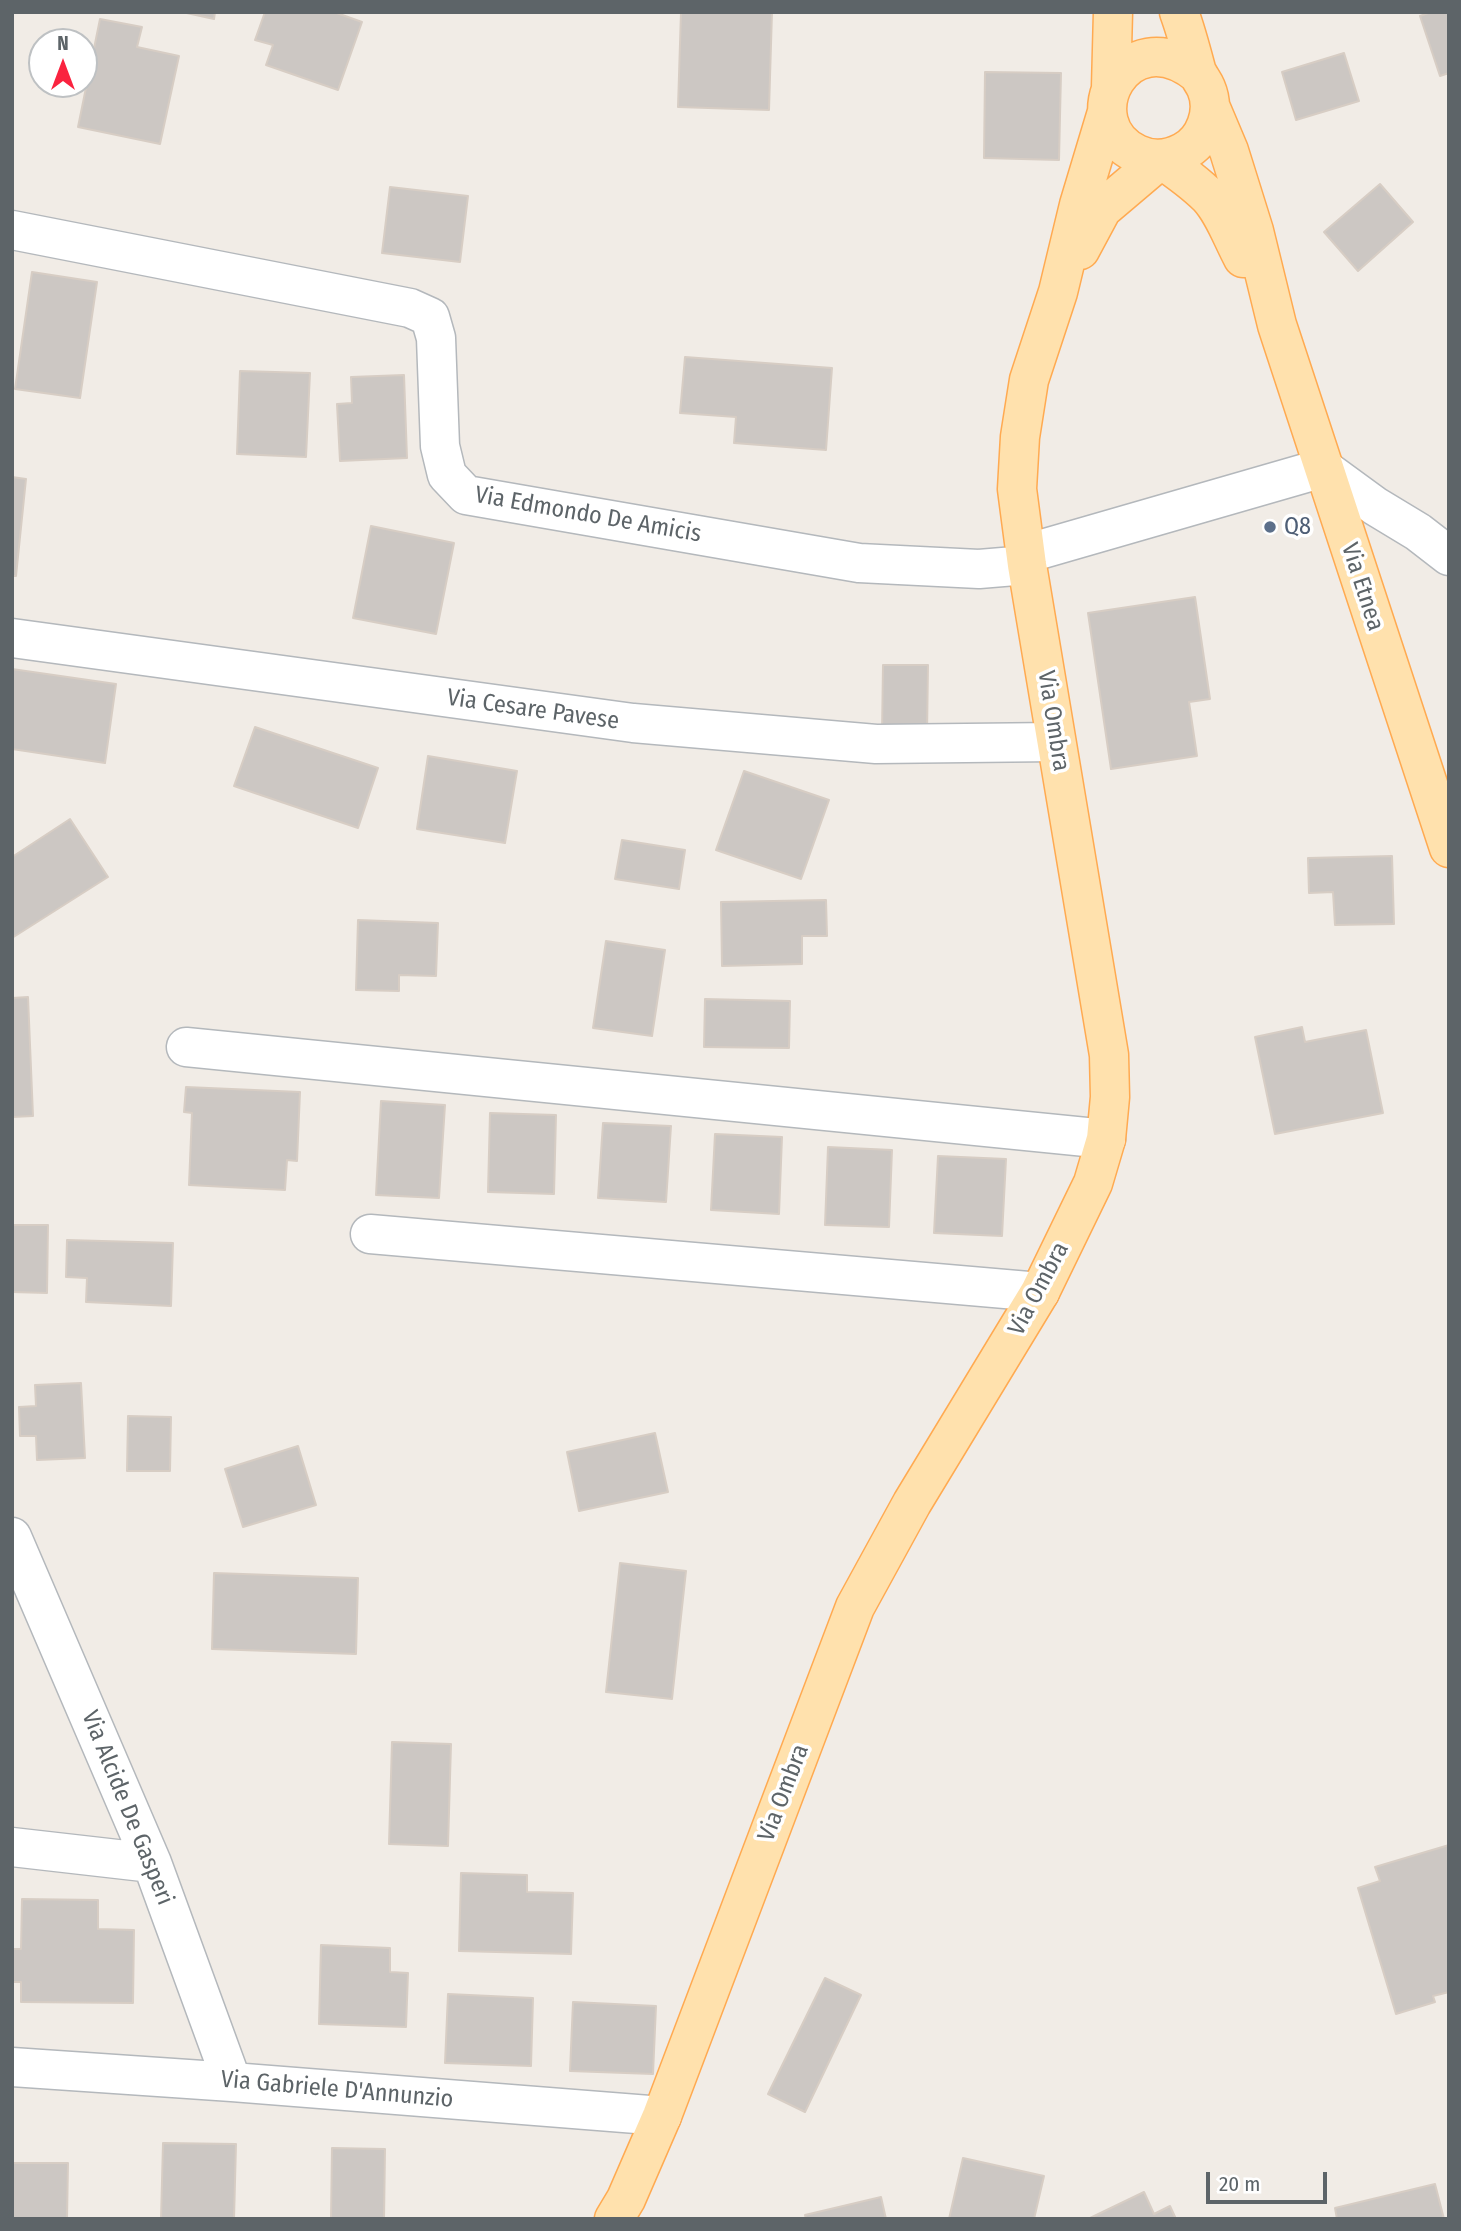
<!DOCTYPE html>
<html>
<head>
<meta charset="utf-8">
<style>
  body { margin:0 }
  #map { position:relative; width:1461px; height:2231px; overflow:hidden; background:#f1ece6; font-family:"Fira Sans Condensed",sans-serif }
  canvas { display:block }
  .frame { position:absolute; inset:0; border:14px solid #5d6468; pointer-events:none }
  .north { position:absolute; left:28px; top:28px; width:70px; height:70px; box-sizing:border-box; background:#fff; border:2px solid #bec1c3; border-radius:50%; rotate:0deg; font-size:19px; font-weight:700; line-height:28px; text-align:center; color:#5d6468 }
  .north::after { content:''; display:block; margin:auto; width:24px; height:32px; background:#fa233f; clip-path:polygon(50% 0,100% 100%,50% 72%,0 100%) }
  .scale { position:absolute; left:1206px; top:2172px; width:121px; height:32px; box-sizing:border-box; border:4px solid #5d6468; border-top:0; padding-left:9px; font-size:21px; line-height:24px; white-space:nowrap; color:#5d6468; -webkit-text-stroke:5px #fff; paint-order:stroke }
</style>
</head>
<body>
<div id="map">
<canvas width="1461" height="2231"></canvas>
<div class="frame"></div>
<div class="north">N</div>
<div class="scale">20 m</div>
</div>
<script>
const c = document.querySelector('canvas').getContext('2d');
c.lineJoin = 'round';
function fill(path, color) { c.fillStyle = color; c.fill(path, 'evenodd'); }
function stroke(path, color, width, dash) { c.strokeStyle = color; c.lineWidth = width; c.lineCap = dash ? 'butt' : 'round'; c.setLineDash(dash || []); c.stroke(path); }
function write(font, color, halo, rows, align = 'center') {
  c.font = font + ' "Fira Sans Condensed",sans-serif'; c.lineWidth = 7; c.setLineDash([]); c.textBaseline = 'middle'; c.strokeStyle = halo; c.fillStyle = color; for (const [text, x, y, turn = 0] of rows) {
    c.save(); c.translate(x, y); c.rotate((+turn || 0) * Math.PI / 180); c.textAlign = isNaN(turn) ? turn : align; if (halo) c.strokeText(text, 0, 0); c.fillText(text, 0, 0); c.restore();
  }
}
const building = new Path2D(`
  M182,12h33l-1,7z
  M265,12h69l28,10 -24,68 -72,-25 7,-20 -18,-5z
  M681,12h91l-3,98 -91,-3z
  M1431,12h18v61l-9,3 -20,-60z
  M100,19l42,8 -5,20 42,9 -19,88 -82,-17z
  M1344,53l15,48 -63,19 -14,-48z
  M985,72l76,1 -2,87 -75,-2z
  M1380,184l33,38 -55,49 -34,-39z
  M390,187l78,9 -8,66 -78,-9z
  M32,272l65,10 -17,116 -65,-9z
  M685,357l147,11 -6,82 -92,-7 2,-26 -56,-4z
  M240,371l70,2 -4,84 -69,-3z
  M404,375l3,83 -67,3 -3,-57 15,-1 -1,-26z
  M12,477l14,2 -10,97h-4z
  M371,526l83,17 -18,91 -83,-16z
  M1195,597l15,102 -21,3 8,54 -86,13 -23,-156z
  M883,665h45l-1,69h-45z
  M12,669l104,15 -11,79 -93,-14z
  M255,727l123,41 -20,60 -124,-42z
  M428,756l89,15 -12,72 -88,-14z
  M744,771l85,29 -28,79 -85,-29z
  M70,819l38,58 -96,61v-81z
  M622,840l63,10 -6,39 -64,-10z
  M1392,856l2,68 -59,1 -2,-33 -24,1 -1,-35z
  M826,900l1,36h-25v28l-80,2 -1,-64z
  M358,920l80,3 -2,53 -37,-1v16l-43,-1z
  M606,941l59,9 -13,86 -59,-8z
  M28,997l5,119 -21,1v-119z
  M705,999l85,2 -1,47 -85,-1z
  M1302,1027l3,15 61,-12 17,83 -108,21 -20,-97z
  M186,1087l114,5 -3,69 -10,-1 -2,30 -96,-5 3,-72 -8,-1z
  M381,1101l64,4 -6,93 -63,-3z
  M490,1113l66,2 -2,79 -66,-2z
  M603,1123l68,3 -5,76 -68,-4z
  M715,1134l67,3 -3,77 -68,-4z
  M828,1147l64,3 -3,77 -64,-2z
  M938,1156l68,3 -4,77 -68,-3z
  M12,1225h36l-1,68 -35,-1z
  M67,1240l106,3 -2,63 -85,-4 1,-24 -21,-1z
  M81,1383l4,75 -48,2 -1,-24h-16l-1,-29 17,-1 -1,-21z
  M128,1416l43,1 -1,54h-43z
  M655,1433l13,59 -89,19 -12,-59z
  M298,1446l18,59 -73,22 -18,-58z
  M620,1563l66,8 -14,128 -66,-7z
  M214,1573l144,5 -2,76 -144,-5z
  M392,1742l59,2 -3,102 -59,-2z
  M1449,1845v147l-16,4 2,6 -39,12 -38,-126 22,-7 -5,-14z
  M461,1873l66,2v17l46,1 -2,61 -112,-3z
  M22,1899l76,1v29l36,1 -1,73 -112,-1v-20h-9v-33h9z
  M321,1945l69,3v24l18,1 -2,54 -87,-3z
  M825,1978l36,17 -56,117 -37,-18z
  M448,1994l85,4 -2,68 -86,-3z
  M573,2002l83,4 -3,68 -83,-3z
  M163,2143l73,1 -2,75h-73z
  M332,2148l53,1 -1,70h-53z
  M963,2158l81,18 -10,43h-85z
  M12,2163h56l-1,56h-55z
  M1435,2184l9,35h-107l-2,-11z
  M1144,2192l10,22 16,-8 6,13h-88z
  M881,2197l5,22h-80l-1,-4z`);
fill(building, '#ccc7c3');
stroke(building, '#d7cdc4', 2);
const minor = new Path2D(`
  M12,230l398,78 20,9 6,21 4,108 7,29 19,20 393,68 120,6 48,-4
  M1025,554l298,-86 52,38 43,26 31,24
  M12,638l621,85 243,21 180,-2
  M186,1047l920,92
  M370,1234l670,58
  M12,1537l140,326 80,219
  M12,1847l140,16
  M12,2067l220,15 430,34`);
const major = new Path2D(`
  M1179,12c7,19 12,38 17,57 2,7 7,12 10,19 10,23 -1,53 -23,64 -15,8 -31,9 -46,2 -66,-31 -12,-138 61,-80
  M1111,87l2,-75
  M1210,106l19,45 25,80 23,94 172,523
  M1080,250l22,-41 59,-50c16,11 33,23 47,37 16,17 24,42 35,62
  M614,2219l12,-20 36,-83 193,-509 57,-104 128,-211 53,-109 13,-44 4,-42 -1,-42 -82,-490 -10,-76 3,-52 9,-57 29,-88 21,-87 28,-93`);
stroke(minor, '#b4b8bc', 41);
stroke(major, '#ffaa51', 41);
stroke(minor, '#fff', 38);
stroke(major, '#ffe1ad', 38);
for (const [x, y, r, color] of [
  [1270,527,7,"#5c6f8a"]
]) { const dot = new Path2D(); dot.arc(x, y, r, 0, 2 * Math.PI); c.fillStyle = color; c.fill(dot); stroke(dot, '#fff', 2.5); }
write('24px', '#5d6468', '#fff', [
  ["Via Edmondo De Amicis",588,515,10],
  ["Via Etnea",1362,587,72],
  ["Via Cesare Pavese",533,710,8],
  ["Via Ombra",1053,721,81],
  ["Via Ombra",1039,1289,-62],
  ["Via Ombra",784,1793,-69],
  ["Via Alcide De Gasperi",127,1808,68],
  ["Via Gabriele D'Annunzio",337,2090,5]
]);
write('24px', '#4e5e75', '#fff', [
  ["Q8",1284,527]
], 'left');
</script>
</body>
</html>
